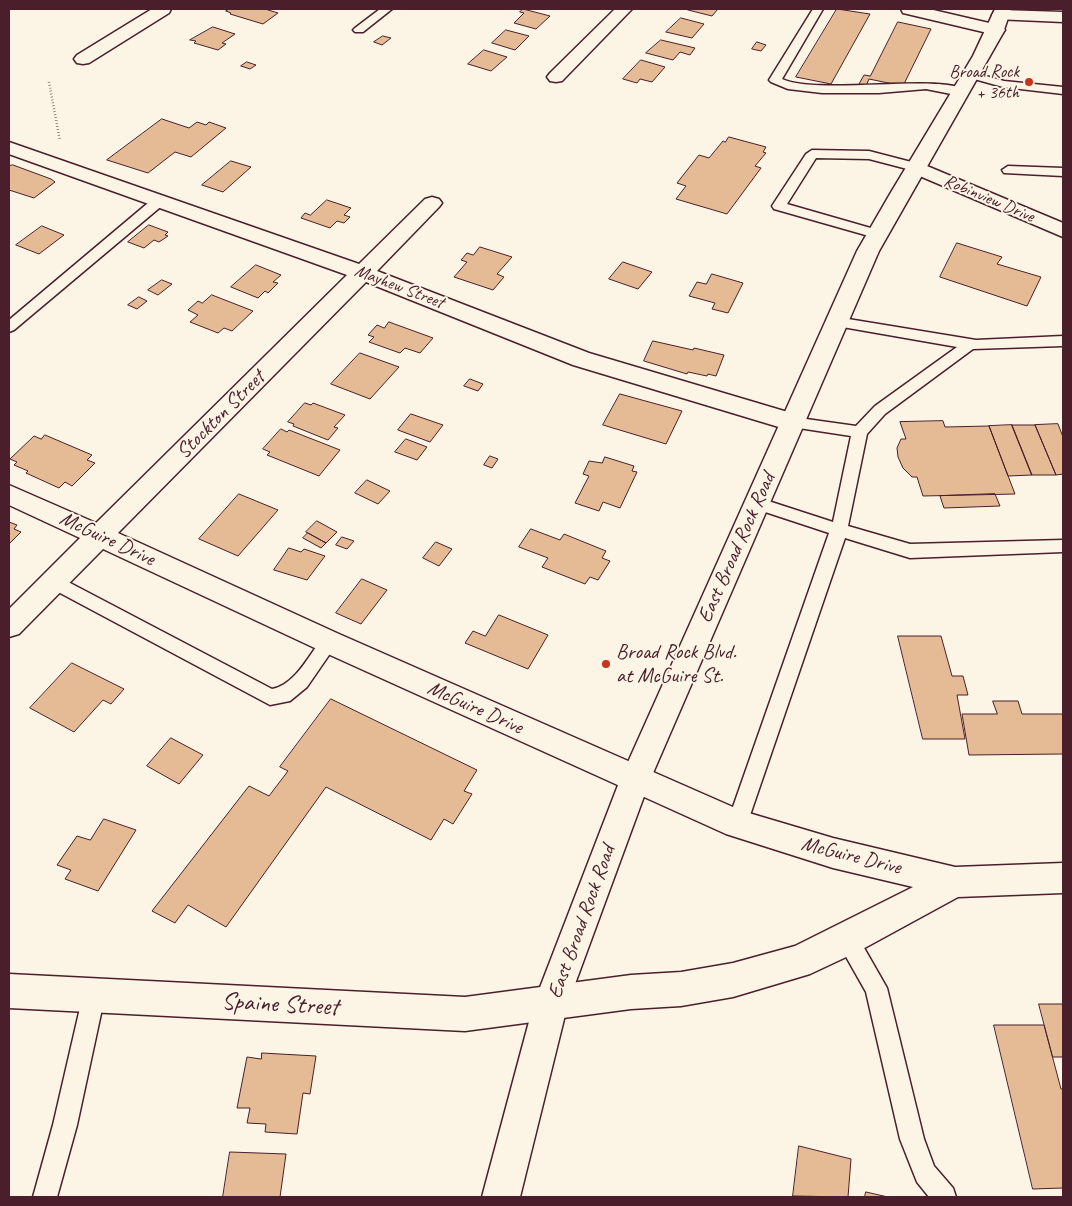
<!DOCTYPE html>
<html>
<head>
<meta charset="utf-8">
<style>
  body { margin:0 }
  #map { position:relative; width:1072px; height:1206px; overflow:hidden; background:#fcf5e5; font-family:Caveat,sans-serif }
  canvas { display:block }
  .frame { position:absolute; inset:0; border:10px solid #4a1f2b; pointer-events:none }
</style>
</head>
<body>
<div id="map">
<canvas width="1072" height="1206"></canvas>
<div class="frame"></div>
</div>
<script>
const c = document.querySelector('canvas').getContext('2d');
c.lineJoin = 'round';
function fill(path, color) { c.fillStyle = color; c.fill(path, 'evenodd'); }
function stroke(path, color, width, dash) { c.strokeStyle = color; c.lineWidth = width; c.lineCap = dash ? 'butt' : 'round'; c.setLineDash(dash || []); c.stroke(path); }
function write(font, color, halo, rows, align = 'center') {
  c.font = font + ' Caveat,sans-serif'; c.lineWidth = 4; c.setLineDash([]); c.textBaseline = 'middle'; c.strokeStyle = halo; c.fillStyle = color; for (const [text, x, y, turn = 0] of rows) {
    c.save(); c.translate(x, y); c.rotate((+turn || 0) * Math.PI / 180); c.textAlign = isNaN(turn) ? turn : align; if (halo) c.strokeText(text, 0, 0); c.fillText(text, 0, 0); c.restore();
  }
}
const building = new Path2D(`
  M230,9h35l13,4 -15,11 -33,-10 1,-1 -5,-2z
  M523,9l27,7 -14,13 -22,-6 10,-10 -4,-1z
  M690,9h28l-6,7 -24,-6z
  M837,9l33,5 -39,70 -35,-7z
  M681,18l23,6 -12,14 -26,-6z
  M898,22l33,7 -28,57 -34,-7 -3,7 -7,-2 5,-9 6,1z
  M213,27l22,7 -13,9 4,1 -8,6 -24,-7 2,-2 -6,-1z
  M506,30l23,6 -14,14 -23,-7z
  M383,36l8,2 -9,7 -8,-3z
  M661,40l34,8 -5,7 -10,-3 -7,8 -27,-7z
  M757,42l9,3 -5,6 -9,-2z
  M484,50l23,7 -16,14 -23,-7z
  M641,60l24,7 -13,15 -12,-3 -3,4 -14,-4z
  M247,62l9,3 -6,4 -9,-3z
  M162,119l27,9 8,-6 9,3 3,-3 17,6 -35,29 -16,-5 -27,21 -41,-13z
  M729,137l37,10 -3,5 3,1 -11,13 6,2 -34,46 -51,-15 10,-13 -9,-3 22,-28 10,3 14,-17 2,1z
  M231,161l20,6 -28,25 -21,-7z
  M13,165l38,14 4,3 -21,16 -25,-8v-24z
  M327,200l24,8 -7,7 6,2 -6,6 -7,-2 -7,7 -29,-10 4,-5 5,2z
  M149,225l19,7 -3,3 3,1 -9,6 -5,-2 -10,8 -16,-6z
  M42,226l22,9 -25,19 -23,-9z
  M957,243l45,14 -5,7 44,13 -14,29 -87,-29z
  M480,247l32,10 -15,17 7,3 -11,13 -39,-13 13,-15 -6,-2 6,-7 6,2z
  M623,262l29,10 -14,17 -29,-10z
  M256,265l25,10 -8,7 5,1 -10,10 -3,-2 -7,7 -27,-11z
  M712,274l31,9 -15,30 -16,-4 3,-6 -26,-7 8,-14 9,2z
  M162,280l10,4 -14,11 -10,-5z
  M212,295l41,16 -21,20 -8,-3 -6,5 -28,-11 8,-7 -10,-5 10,-9 4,2z
  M139,297l8,4 -10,8 -9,-4z
  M389,322l44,16 -13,15 -15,-5 -5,5 -31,-11 5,-5 -6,-2 9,-10 7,3z
  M653,341l40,9 1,-2 30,7 -8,21 -8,-2 -1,2 -19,-4 -1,2 -43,-13z
  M360,353l39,14 -29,32 -39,-15z
  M470,379l13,5 -5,7 -14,-5z
  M620,394l62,17 -16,33 -63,-19z
  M305,403l6,2 2,-2 32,12 -11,12 4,1 -10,12 -35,-14 1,-2 -6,-2z
  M411,414l32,11 -13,17 -32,-12z
  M943,421l2,6 44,-1 26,68 -92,2 -6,-19h-5l-9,-9 -5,-11 -1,-9 4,-9h5l-6,-17z
  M1058,424l5,13v37l-7,1 -21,-50z
  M1012,425h23l21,50h-24z
  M1012,425l20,50 -24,1 -19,-50z
  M281,429l6,3 2,-2 51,20 -21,26 -52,-21 3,-3 -7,-3z
  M45,435l47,20 -5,5 8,3 -23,23 -7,-4 -6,6 -33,-15 2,-2 -14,-6 3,-3 -7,-3 24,-23 7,3z
  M406,439l21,8 -10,13 -22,-8z
  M490,456l8,3 -6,9 -8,-3z
  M605,457l29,9 -2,5 5,1 -17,36 -17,-6 -4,9 -24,-8 14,-27 -6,-2 6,-13 13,2z
  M367,480l23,11 -12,13 -23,-11z
  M239,494l39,16 -40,46 -39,-17z
  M995,494l5,12 -56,2 -4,-12z
  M317,521l20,11 -11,11 -20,-11z
  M9,522l8,3 -3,4 7,3 -12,12z
  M531,529l29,11 4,-6 42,17 -4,7 8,3 -12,19 -8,-3 -5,7 -43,-17 6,-9 -29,-11z
  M308,533l18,10 -5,5 -18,-10z
  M342,537l12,4 -7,8 -11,-4z
  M436,542l16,7 -13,17 -16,-8z
  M289,548l12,4 3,-3 21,7 -18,24 -33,-10z
  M362,579l25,11 -26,34 -25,-11z
  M499,615l49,20 -20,34 -63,-26 8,-12 12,5z
  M898,636h43l11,40h11l5,19h-11l8,44h-42z
  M72,663l52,26 -13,15 -8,-4 -29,32 -44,-24z
  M331,699l146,71 -13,21 8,3 -19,30 -9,-5 -13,21 -105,-53 -100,140 -38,-22 -13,18 -23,-12 97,-125 20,10 19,-25 -8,-4z
  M993,701h25l4,13h41v40l-94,1 -7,-41h35z
  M171,738l32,17 -24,29 -32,-18z
  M104,819l32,11 -38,61 -33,-12 6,-9 -14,-5 20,-29 13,4z
  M1039,1004h24v53h-10z
  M994,1025h50l17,64h2v99l-30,1z
  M262,1053l54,3 -6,38 -7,-1 -6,41 -32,-2 1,-8 -19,-1 3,-15h-13l10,-51 14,2z
  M799,1146l52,13 -3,38 -55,-1z
  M230,1152l56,2 -6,43h-57z
  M866,1192l22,5h-23z`);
fill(building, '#e5bb95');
stroke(building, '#4a1f2b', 1);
const service = new Path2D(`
  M380,9h12l-29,23h-8l-2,-2 2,-2z
  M813,9h10l-41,70c38,17 166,-7 185,13l-6,4 -35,-7 -47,4h-57l-34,-4 -17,-7 -2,-2z
  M971,72l33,9 59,6v7l-60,-7 -36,-10 -2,-2 2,-2z
  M812,150l57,1 50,13 2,3 -6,4 -46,-12 -53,-1 -29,46 94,27 2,3 -7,4 -102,-29 -2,-3 34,-52z
  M1008,166l55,2v8l-59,-3 -2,-3z
  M159,197l6,4 -1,3 -150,126 -5,2v-12l145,-122z
  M836,317l140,23 87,-4v10l-90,3 -88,65 -18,20 -19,92 62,18 153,-4v12l-153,6 -65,-20 -98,286 -3,6 -7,3 -7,-3 -3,-6 102,-291 -79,-26 -2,-4 2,-4 6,-2 77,25 18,-86 -59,-9 -5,-1 -3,-4 3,-4 5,-1 64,9 19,-20 82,-59 -126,-22 -2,-3 2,-3z
  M53,574l219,115c23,-4 38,-35 51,-52l6,-2 6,2 3,5 -31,45 -17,14 -20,4 -223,-119 -3,-5 3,-5z
  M847,929l8,3 32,56 37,151 10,27 19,22 3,9h-27l-12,-15 -17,-43 -34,-147 -30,-53 3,-7z
  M94,984l8,3 3,8 -28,130 -20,72h-24l20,-72 30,-130 3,-8z`);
const minor = new Path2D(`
  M152,9h19l-2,4 -80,50 -6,1 -6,-1 -3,-4 3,-4z
  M615,9h17l-70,72 -6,1 -6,-1 -3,-4 3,-4z
  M901,9h28l73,17 3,4 -3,4 -6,1 -93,-22z
  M1001,10l62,2v10l-68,-3 -3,-4 3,-4z
  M9,142l350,122 66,-65 7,-2 7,2 3,4 -3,4 -62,64 212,82 212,63 3,6 -3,6 -9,3 -219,-66 -207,-83 -248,251 221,101 403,177 91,27 122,29 108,-4v30l-105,4 -99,54 -49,23 -77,23 -52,9 -50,3 -166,22 -456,-23v-34l456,23 166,-22 50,-3 52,-9 62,-17 118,-59 -80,-19 -107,-34 -407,-184 -216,-101 -84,85 -10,3v-28l71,-71 -71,-33v-20l87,38 251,-248 -338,-121z
  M915,161l148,62v14l-155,-66 -3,-4 3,-4z`);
const secondary = new Path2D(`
  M995,9h16l-8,24 -124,218 -229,529 -82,223 -48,194h-38l52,-194 86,-223 237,-529 33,-57 83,-138z`);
stroke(service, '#4a1f2b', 3);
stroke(minor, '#4a1f2b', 3);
stroke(secondary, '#4a1f2b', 3);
stroke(new Path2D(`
  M49,82l11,59`), '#4a1f2b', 2.5, [0.5, 2.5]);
fill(service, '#fcf5e5');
fill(minor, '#fcf5e5');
fill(secondary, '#fcf5e5');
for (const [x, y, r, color] of [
  [1029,82,5,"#c8321e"],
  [606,664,5,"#c8321e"]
]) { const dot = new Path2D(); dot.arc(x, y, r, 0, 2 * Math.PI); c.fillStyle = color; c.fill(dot); stroke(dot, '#fcf5e5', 2); }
write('18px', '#4a1f2b', '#fcf5e5', [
  ["Broad Rock",1019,72],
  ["+ 36th",1019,93]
], 'right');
write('18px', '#4a1f2b', '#fcf5e5', [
  ["Robinview Drive",989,199,23],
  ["Mayhew Street",399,287,21]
]);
write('21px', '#4a1f2b', '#fcf5e5', [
  ["Stockton Street",221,415,-45],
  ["McGuire Drive",107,539,25],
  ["East Broad Rock Road",737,548,-66],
  ["McGuire Drive",475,708,24],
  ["McGuire Drive",851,856,14],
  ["East Broad Rock Road",582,922,-70]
]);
write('21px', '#4a1f2b', '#fcf5e5', [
  ["Broad Rock Blvd.",616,652],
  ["at McGuire St.",616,676]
], 'left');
write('25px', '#4a1f2b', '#fcf5e5', [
  ["Spaine Street",280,1005,3]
]);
</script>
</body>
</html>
